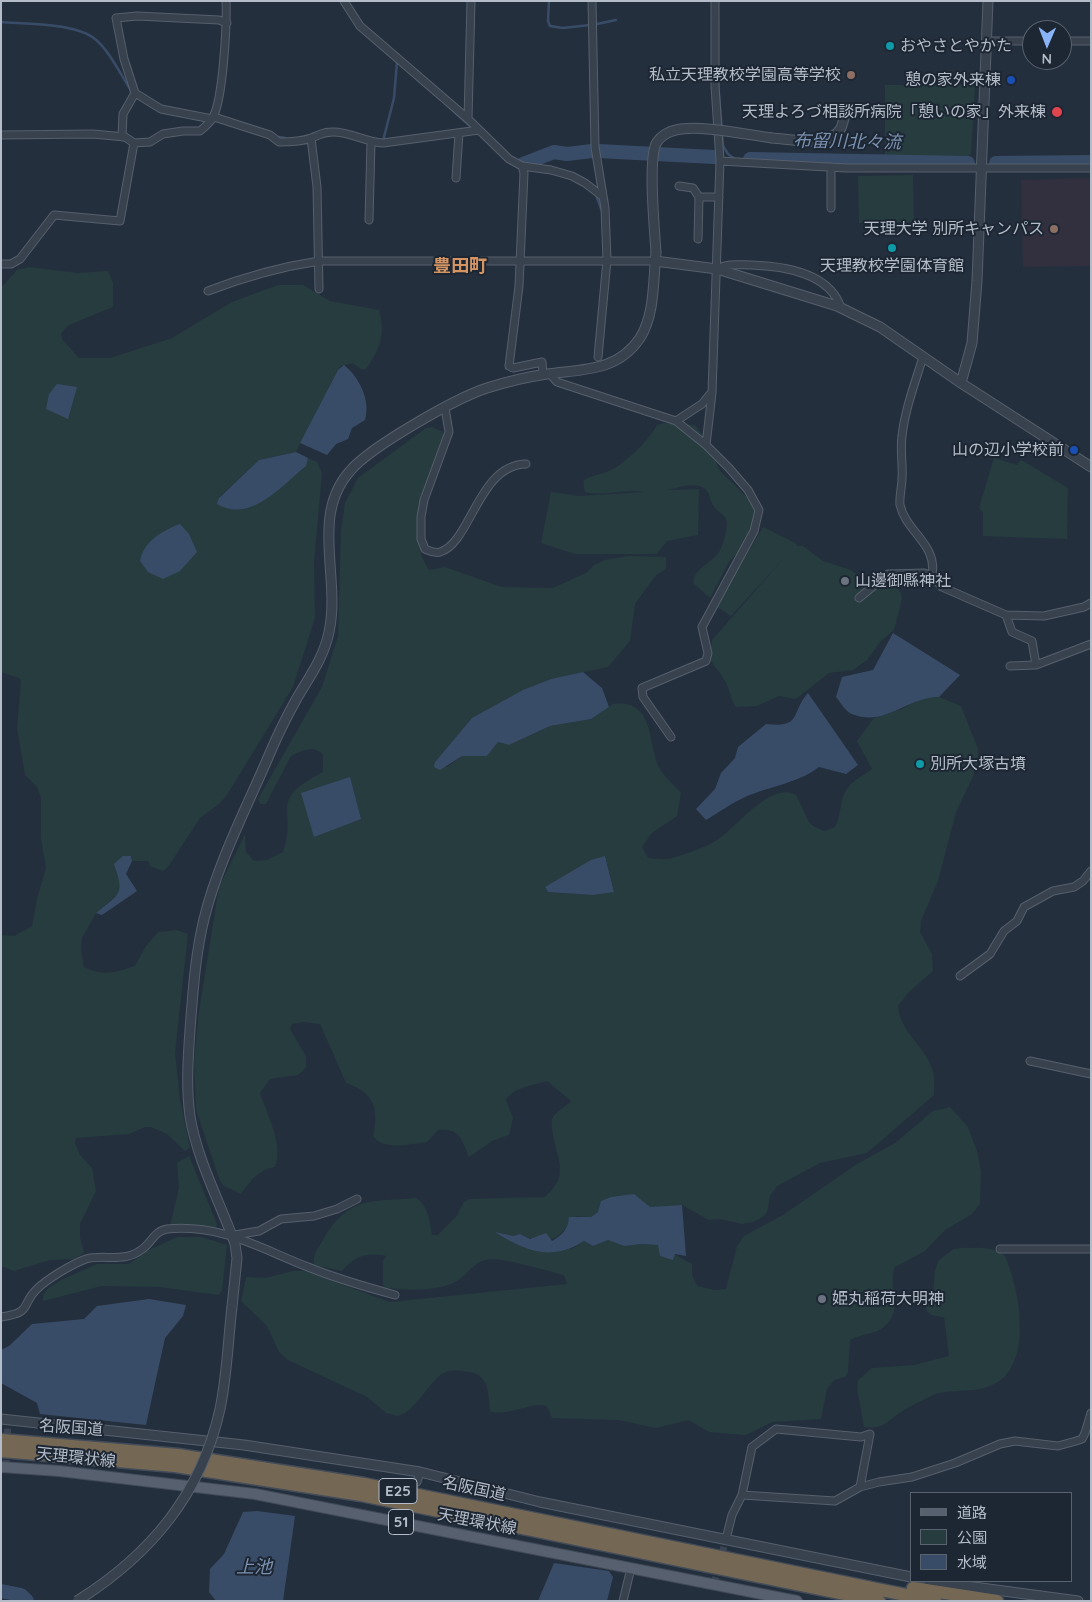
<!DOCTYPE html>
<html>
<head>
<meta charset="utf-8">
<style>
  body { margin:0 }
  #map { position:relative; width:1092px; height:1602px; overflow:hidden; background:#242f3e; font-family:Quicksand,"Noto Sans JP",sans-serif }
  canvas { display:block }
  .frame { position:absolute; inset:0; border:2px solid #b4bcc9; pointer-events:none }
  .legend { position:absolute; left:910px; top:1492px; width:162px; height:90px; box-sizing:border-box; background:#1d2633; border:1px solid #59626f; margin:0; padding:6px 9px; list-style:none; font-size:15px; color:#b4bcc9 }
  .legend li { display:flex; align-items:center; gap:10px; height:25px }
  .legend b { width:25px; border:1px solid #59626f }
  .north { position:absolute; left:1022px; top:20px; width:50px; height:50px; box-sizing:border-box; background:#1d2633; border:1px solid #59626f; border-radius:50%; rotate:181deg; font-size:14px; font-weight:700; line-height:20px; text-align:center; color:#b4bcc9 }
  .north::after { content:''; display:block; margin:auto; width:18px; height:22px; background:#8ab4f8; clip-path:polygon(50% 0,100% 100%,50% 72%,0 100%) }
</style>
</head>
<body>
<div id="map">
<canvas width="1092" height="1602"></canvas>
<div class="frame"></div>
<ul class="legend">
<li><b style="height:6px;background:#56606e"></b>道路</li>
<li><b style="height:14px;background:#263c3f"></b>公園</li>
<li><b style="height:14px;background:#394c67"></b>水域</li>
</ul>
<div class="north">N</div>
</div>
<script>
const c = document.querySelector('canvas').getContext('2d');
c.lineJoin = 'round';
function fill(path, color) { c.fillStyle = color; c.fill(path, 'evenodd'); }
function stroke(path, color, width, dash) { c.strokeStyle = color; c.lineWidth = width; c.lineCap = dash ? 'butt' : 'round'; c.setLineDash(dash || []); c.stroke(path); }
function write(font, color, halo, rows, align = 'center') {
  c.font = font + ' Quicksand,"Noto Sans JP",sans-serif'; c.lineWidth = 4; c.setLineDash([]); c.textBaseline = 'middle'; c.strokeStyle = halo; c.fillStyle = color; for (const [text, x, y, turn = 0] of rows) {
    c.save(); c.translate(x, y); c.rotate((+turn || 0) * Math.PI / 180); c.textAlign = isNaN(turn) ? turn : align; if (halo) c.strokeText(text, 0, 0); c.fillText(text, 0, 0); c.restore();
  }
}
fill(new Path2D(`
  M1091,178v88l-68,1 -2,-87z`), '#32303f');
fill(new Path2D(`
  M885,85h90l-4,69 -5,4 -81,1z
  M913,175l1,47 -55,1 -1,-47z
  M29,267l49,6 30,-2 5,12v24l-44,18 -8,8 1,6 17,19h31l62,-20 60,-36 46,-17h25l27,16 49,9c7,24 1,39 -13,59h-5l-9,-6 -11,3 -3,4 -42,82 -37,8 -41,38c27,-6 82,-11 90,-40l9,4 5,11 -8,89 1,56 -22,69 -66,108 -8,9 -19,14 -32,49 -5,4 -13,-5 -2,-5h-16l-1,-5 -13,38 -22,19 -14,25 -1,12 3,17c19,10 32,5 51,-1l11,-20 12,-14 19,-2 11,4 -13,119 5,46 10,49 -5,3 -18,-17 -16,-7h-6l-16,7 -53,4 -1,5 5,12 12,13 4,23 -16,33v13l4,16 -10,6 -24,1 -36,11 -13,-5v-331l13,1 18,-10 5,-27 9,-31 -5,-29v-41l-4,-11 -12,-12 -8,-47 4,-47 -2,-3 -18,-6v-384l16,-18z
  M664,423l31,2 13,18 12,28 36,35 2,12 -13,26 -16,18 -19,36 -17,-15c2,-16 18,-19 26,-31 4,-6 10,-27 7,-33 -3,-6 -10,-8 -13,-14 -3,-4 -3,-10 -6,-14 -8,-11 -30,-3 -40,-1l32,-1 -1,46 -31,6 -10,13h-82l-34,-11 10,-51 28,4 65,-4c-19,-4 -40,5 -59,0l-2,-11c8,-6 17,-6 26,-10 16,-7 40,-31 48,-46z
  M432,427l11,5 1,6 -25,91c-1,15 1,28 10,41l16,-3 57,20 51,1 33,-15 8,-8 11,-5 24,-4 37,1v12l-10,6 -21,29 -5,37 -22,26 -57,12 -79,39 -37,44 12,5 15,-11h25l11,-14 11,3 41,-19 41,-7 22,-15c43,-5 34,41 47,65 5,9 15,17 21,24l-4,23 -25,17 -10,14 6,11c6,0 13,2 19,1 12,-2 40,-12 50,-19 19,-12 54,-60 79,-45l13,27 4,4 11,5 11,-4c7,-12 4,-28 12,-38 5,-8 17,-14 25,-20l-15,-28 17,-23 28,-9 23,-13 14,1 22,9 17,43v13l-6,17 -16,33 -18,69 -17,40 -1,11 12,22 1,17 -24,21 -11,14c2,27 29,41 35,66 2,6 1,16 1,23l-67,58 -47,10 -43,23 -7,10 -3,16 -3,4 -11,6 -11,2 -22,-5 -11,1 -27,-15 -84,7 -7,5 -15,-1c-16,22 -28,33 -56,18l-7,2 -17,-3 76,16 12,-8 9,5 15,-6 16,6 18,-2 16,1 34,19v11l5,11 17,4 12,-1 11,-43 7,-10 39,-21 74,-51 38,-21 38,-32 17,-4 18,20 10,27 3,19 -1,31 -8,10 -27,16 -20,21 -30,16c-9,21 11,40 -11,60 -8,7 -24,7 -34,13l-2,32 -3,5 -11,3 -7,9 -6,30 -49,3 -26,13 -37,-3 -20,-12 -33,8 -38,-8 -66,-2c-2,-4 -3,-9 -5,-11 -8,-8 -42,11 -57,4 -2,-17 0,-36 -21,-39 -8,-1 -16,-3 -23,0 -16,6 -28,38 -48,44l-12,-3 -19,-16 -79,-37 -9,-8 -12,-26 -26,-25 5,-24 19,1 28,-7h12l85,31 177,-18 -3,-9c-17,-4 -57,-16 -71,-16 -22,1 -23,16 -38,23 -20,10 -47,8 -69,6l-3,-3v-24l3,-5c-21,-4 -31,0 -44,15l-28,-6c-2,-10 4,-17 9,-25 25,-44 47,-38 93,-42 12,7 14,24 16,37h6l18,-18 8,-15 5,-3 76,-2c27,-24 10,-39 7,-69 0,-3 -1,-8 1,-11 4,-6 13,-11 18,-16l-24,-20c-13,4 -35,7 -41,19l7,18 -4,17 -17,6 -23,16c-7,-17 -9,-29 -31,-27l-11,12c-15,2 -44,9 -54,-6 6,-27 2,-43 -27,-53l-26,-59 -17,-2 -11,2 -2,5 16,27v12l-8,7 -28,4 -10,14c7,21 24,53 15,74 -17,3 -24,13 -34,27l-17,-8 -4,-5 -24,-71 -2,-50 5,-49 20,-124 26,-53 1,18 8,9 13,-1 16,-8c16,-44 -18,-50 40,-80v-17c-9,-10 -21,-5 -32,1l-25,48h-6l-2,-5 64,-112 16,-51 3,-106 4,-27 13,-25 68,-50zM605,856l9,35 -21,4 -45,-3 -3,-5z
  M994,458l23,7 4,-5 47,28 -1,51 -84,-3v-23l-4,-5z
  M763,527l34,17 -1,2h7l20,15 28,9 18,14 25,-1 7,10 1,6 -8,31 -13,11 -14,19 -14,10 -24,3 -33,26 -17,-3 -22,10 -21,1c-6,-8 -6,-18 -11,-26 -12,-22 -17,-12 -13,-41l73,-83 -54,59 -15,-10z
  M189,1156l28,68 -1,5 -46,-3 9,-38 -2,-25z
  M177,1237h24l26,8 -5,46 -4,4 -58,-8 -58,-1 -59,15v-5l3,-6 15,-10 36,-16h32l20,-14z
  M961,1248c14,0 33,-2 44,8 15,34 30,113 -15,130 -20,8 -42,2 -59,10 -9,5 -19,9 -27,14 -15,9 -21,21 -40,17l-7,-39 1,-8 14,-12 42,-3 35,-9 -5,-39c-10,-1 -16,-1 -19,-11l8,-14 2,-22 4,-10 15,-11z`), '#263c3f');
fill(new Path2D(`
  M344,365c15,12 27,35 21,55l-13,8 -4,11 -12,5 -9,11 -27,-12 38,-73z
  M57,384l20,3 -9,32 -22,-10 3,-15z
  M296,452l12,6 -2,8c-24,19 -55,58 -89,38l2,-6 40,-38z
  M180,524l9,10 8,18 -17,19 -17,8 -15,-7 -8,-11c4,-20 22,-30 40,-37z
  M893,633l67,42 -21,22c-30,-1 -55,31 -87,17 -6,-2 -12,-12 -16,-17l6,-20 31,-7z
  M583,672l19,16 7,19 -18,12 -41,7 -41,19 -11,-3 -11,14h-25l-22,14 -6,-3 1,-5 37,-44 51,-28 28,-11z
  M808,693l50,72 -12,9 -27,-7c-22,17 -51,19 -76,31 -13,6 -25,15 -37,22l-10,-11 19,-20 6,-16 14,-15 3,-11 28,-23c37,4 24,-11 42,-31z
  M350,777l11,42 -47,18 -13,-44z
  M123,856h8l1,5 -6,13 11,17 -35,24 -6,-2c24,-20 29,-18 18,-49z
  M605,856l9,36 -21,3 -45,-3 -3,-5 46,-27z
  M634,1194l16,13 32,-2 4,51 -11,-2 -2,6 -13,-4 -2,-11 -16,-1 -18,2 -16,-6 -15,6 -9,-5c-33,21 -59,10 -89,-9l18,4 7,-2 10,5 16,-6 6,8c10,-6 16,-11 17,-24h22l7,-5 3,-11 10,-4z
  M149,1299l37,6 -3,11 -18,22 -19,87 -106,-11 -3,-11 -36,-20v-33l8,-4 23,-22 52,-5 13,-13z
  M257,1511l38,5 -12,85h-67l-7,-9 1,-23 14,-15 19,-42z
  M554,1563l55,8 4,6 -6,24h-69z`), '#394c67');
stroke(new Path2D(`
  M549,1l-1,20 2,5 13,2 27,-3
  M1,22c26,2 74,1 94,17 14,11 27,38 37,53
  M718,22v58l5,66 5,8 7,5
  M597,24l19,-4
  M449,107l21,19
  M312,134l15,-5
  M279,137l6,1
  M383,141l11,-43 3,-36
  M596,195l6,16`), '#394c67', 2.5);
stroke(new Path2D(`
  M598,151l116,6
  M750,159l218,4
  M996,163l95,-1
  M523,164l31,-12 13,2 25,-3
  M1,1591l20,4 6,6`), '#394c67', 14);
stroke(new Path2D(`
  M6,1467l2,-47
  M714,1584l12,-45`), '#3a4453', 7, [7, 3.5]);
const minor = new Path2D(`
  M344,1l16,25 108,93 41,40 13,7 29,4 21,6 13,7 17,13
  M592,1l3,146 10,61 2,52 -9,97
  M987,41h45
  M1062,41h29
  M214,117l56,18 9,7c10,0 22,0 32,-4 10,-3 10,-6 22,-6 18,0 32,10 50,11l96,-13
  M212,119l-51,-10 -26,-16 -11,-34 -8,-41 21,-2 82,4 8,3
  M468,119l3,-118
  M1,135l92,-1 32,3 9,6 16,-1 13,-8 20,-3h17c5,-4 10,-8 13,-14 10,-18 14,-92 13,-116
  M122,137l1,-23 12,-21
  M311,138l6,49 2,102
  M720,161l126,7h245
  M522,166l2,7 -5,113 -10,80 4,2 29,-6 1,13
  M831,167v41
  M456,178l3,-45
  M679,186l14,2 6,9 -1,42
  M699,197h20
  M369,220l2,-78
  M1,264h10l9,-5 34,-44 66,6 14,-78
  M717,269c11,-6 22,-4 34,-4 32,1 79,8 90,43
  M208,291c36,-14 72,-24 111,-30h336
  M923,357c-8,26 -18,52 -21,79 -2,14 1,28 0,42 0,9 -3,19 -2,27 6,27 38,39 32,71
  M550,374l7,8 119,39 30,24 23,23 19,22 11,20 -5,21 -52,96 6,26 -2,8 -64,27 1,9 28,40
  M445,408l4,24 -25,68 -3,17v22l4,10c5,2 10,5 15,3 31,-9 38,-87 86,-88
  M676,421l26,-17 9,-11
  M706,445l6,-52 8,-232 -5,-75v-85
  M859,598l29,-24 36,-1 8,3 10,11 64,28 38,1 40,-9 7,-4
  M1006,615l6,17 20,9 4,24
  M1010,666l26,-1 55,-21
  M960,976l30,-22 14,-23 13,-10 7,-14 29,-16 21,-4 9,-6 8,-10
  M1030,1061l61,13
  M235,1235l24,-4 22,-12 33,-3 23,-7 20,-10
  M1000,1249h91
  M1,1317c33,-5 19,-12 36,-28 10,-10 35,-25 49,-30 18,-5 38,4 55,-9 10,-6 13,-19 26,-21 55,-5 92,19 141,38 29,12 58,20 87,28
  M417,1482l3,-10
  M742,1495l93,6 25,-14 19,-5 33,-5 43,-14 45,-19 15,-3 43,5 18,-5 6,-2 3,-6 6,-20
  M405,1523l3,-8
  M726,1539l6,-24 10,-20 10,-48 24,-18 85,8 9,-3 -10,53
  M623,1601l8,-33`);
const tertiary = new Path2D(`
  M772,138c19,1 57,11 69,-10 2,-5 3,-11 5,-15
  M655,261l62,8 120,37 43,21 81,56 130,84
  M961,383l11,-40 5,-62 11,-280
  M232,1307l5,-49 -2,-14c-15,-42 -38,-84 -45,-128 -4,-29 -2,-58 0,-86 3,-38 5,-74 14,-111 14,-57 43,-112 66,-166 8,-19 17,-37 27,-55 13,-22 27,-41 32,-66 12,-54 -19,-116 21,-161 20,-24 106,-73 137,-83 19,-6 39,-11 60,-14 36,-5 70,-2 93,-36 15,-24 13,-57 16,-85
  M1,1419l243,26 176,27 120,30 371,75
  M929,1581l149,20`);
const primary = new Path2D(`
  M1,1467l58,4 196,23 542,107`);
const motorway = new Path2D(`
  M1,1440l177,15 186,29 571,117
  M1,1451l174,15 186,29 518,106
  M913,1588l84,13`);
stroke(minor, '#565f6c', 9);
stroke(tertiary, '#565f6c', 11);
stroke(primary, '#414a57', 12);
stroke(motorway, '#434c59', 15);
stroke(minor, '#38414e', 7);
stroke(tertiary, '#38414e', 9);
stroke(primary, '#56606e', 10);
stroke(motorway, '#746855', 12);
const tertiaryBridge = new Path2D(`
  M656,253c-1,-21 -9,-96 1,-111 4,-6 12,-11 19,-12 22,-6 72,5 96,8
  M77,1601c73,-46 124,-106 143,-192 7,-33 8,-68 12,-102`);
stroke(tertiaryBridge, '#565f6c', 11, []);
stroke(tertiaryBridge, '#38414e', 9);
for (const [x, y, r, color] of [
  [890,46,5,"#0f9aa8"],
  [851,75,5,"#8d6e63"],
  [1011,80,5,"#1a4fb4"],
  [1057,112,6,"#e0444e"],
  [1054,229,5,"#8d6e63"],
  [892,248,5,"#0f9aa8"],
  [1074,450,5,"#1a4fb4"],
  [845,581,5,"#6b7280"],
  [920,764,5,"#0f9aa8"],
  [822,1299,5,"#6b7280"]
]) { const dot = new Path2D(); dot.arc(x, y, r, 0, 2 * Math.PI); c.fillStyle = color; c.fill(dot); stroke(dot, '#1d2633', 2); }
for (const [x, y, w] of [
  [398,1491,38],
  [401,1522,25]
]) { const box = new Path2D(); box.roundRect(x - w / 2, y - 12.5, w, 25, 4); c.fillStyle = '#1d2633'; c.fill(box); stroke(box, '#b4bcc9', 1); }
write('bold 15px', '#b4bcc9', null, [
  ["E25",398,1491],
  ["51",401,1522]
]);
write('16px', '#b4bcc9', '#1d2633', [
  ["おやさとやかた",900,46,"left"],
  ["私立天理教校学園高等学校",841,75],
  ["憩の家外来棟",1001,80],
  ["天理よろづ相談所病院「憩いの家」外来棟",1046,112],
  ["天理大学 別所キャンパス",1044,229],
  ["天理教校学園体育館",892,266,"center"],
  ["山の辺小学校前",1064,450],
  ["山邊御縣神社",855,581,"left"],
  ["別所大塚古墳",930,764,"left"],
  ["姫丸稲荷大明神",832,1299,"left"]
], 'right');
write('16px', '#b4bcc9', '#1d2633', [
  ["名阪国道",71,1428,4],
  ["天理環状線",76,1458,6],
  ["名阪国道",474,1489,12],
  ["天理環状線",477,1522,11]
]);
write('italic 18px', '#7c92b1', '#1d2633', [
  ["布留川北々流",847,142,1],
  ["上池",254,1568]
]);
write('bold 18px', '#d59563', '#1d2633', [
  ["豊田町",460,267]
]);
</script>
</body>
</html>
